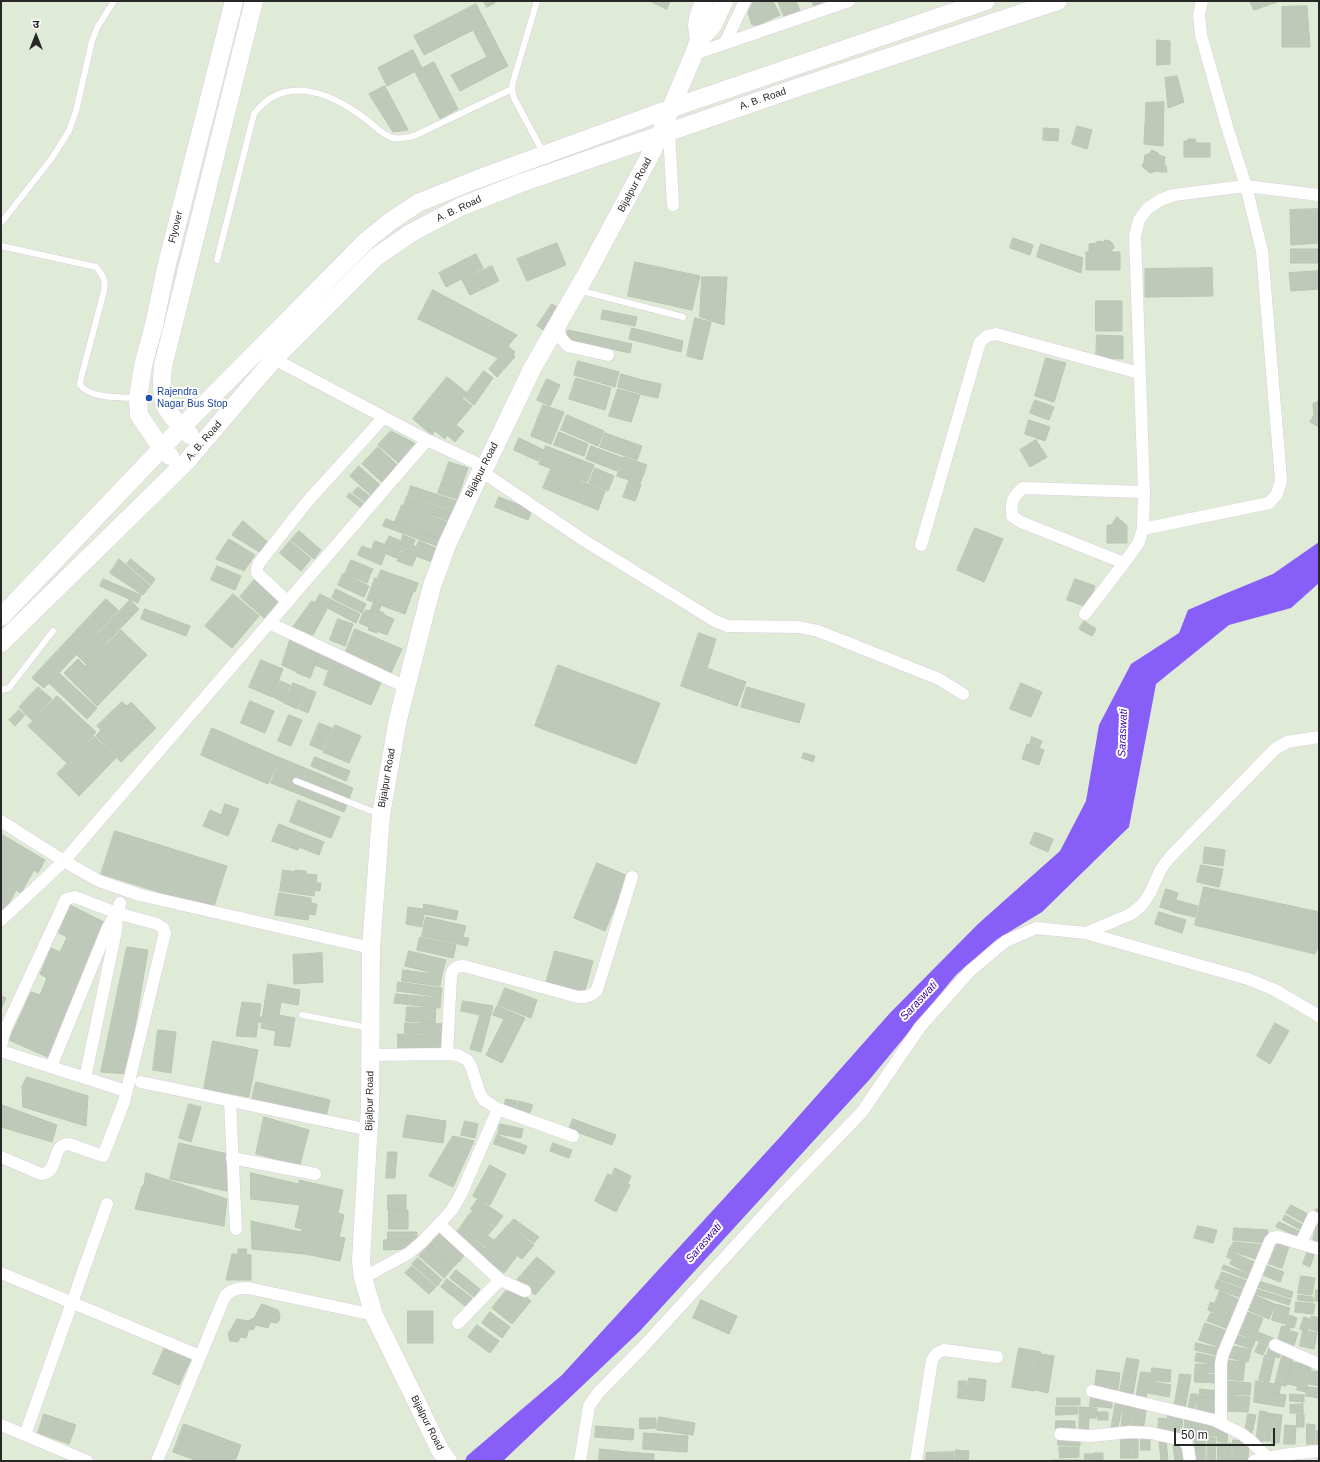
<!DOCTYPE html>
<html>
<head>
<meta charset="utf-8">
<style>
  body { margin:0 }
  #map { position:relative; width:1320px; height:1462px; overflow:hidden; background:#dfebd6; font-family:Helvetica,"Noto Sans Devanagari",sans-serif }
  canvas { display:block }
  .frame { position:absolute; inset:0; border:2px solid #272727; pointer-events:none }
  .north { position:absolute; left:16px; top:16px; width:40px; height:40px; -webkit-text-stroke:3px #fff; paint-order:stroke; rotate:0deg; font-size:11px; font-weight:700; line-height:16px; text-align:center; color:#272727 }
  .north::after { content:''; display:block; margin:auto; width:14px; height:18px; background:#272727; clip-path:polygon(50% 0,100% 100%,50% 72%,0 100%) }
  .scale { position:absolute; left:1174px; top:1428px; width:101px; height:18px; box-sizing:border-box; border:2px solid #272727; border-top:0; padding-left:5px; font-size:12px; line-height:14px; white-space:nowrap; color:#272727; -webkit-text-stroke:3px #fff; paint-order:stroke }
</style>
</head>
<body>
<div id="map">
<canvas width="1320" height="1462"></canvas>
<div class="frame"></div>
<div class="north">उ</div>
<div class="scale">50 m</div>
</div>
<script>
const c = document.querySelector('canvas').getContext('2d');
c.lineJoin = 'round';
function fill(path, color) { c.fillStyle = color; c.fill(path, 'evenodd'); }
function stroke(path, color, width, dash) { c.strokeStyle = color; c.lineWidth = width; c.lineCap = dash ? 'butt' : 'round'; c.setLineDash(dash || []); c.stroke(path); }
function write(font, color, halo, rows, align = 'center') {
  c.font = font + ' Helvetica,sans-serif'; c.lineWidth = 4; c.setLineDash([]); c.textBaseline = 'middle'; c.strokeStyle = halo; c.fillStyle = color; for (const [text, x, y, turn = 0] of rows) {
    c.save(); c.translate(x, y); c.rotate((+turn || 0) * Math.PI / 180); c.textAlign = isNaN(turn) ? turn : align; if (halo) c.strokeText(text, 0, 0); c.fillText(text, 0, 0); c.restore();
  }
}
fill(new Path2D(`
  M1319,542v41l-28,25 -62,17 -73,59 -27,143 -87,85 -46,28 -40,35 -86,104 -231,253 -136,129h-38l2,-5 95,-81 219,-239 109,-123 88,-89 82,-73 26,-50 13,-76 32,-61 48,-31 9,-23 34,-15 51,-21z`), '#885ef9');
const building = new Path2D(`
  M484,1h10l1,2 -8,4z
  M650,1h20l-3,8z
  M754,1h19l7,14 -21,10h-7l-4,-12z
  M778,1h18l5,12 -16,6z
  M812,1h14l-12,5z
  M1250,1h30l-26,9z
  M476,4l32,62 -48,25 -9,-16 36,-18 -14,-27 -49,25 -10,-19z
  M1307,6l3,41h-28v-40z
  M1157,40l13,1v23l-13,1z
  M413,50l9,18 -35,18 -9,-18z
  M434,62l24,47 -18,10 -25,-47z
  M1177,76l7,26 -16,6 -3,-30z
  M385,86l23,44 -15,2 -24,-38z
  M1164,102l-1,44 -19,-2 2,-41z
  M1077,126l15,4 -5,19 -15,-5z
  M1044,128l15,1 -1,12 -15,-1z
  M1188,139h7l1,4h14v14h-26v-16h4z
  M1152,150l6,3 1,2 6,2 -1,6 2,3 1,6h-5l-6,-1 -6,2 -8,-7 2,-4 1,-7 4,-1z
  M1319,209v34l-28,2 -1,-35z
  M1013,238l20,7 -3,10 -20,-7z
  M1105,240l5,1 3,3 1,4 -4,4h10v18h-34v-18h3v-8l8,-1v-2l7,1z
  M557,243l9,22 -39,16 -10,-22z
  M1041,244l42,14 -2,15 -44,-16z
  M1291,249h28v14h-28z
  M476,254l7,14 -37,19 -7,-14z
  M635,262l65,14 -8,34 -64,-14z
  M492,266l7,15 -29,14 -8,-15z
  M1212,268l1,28 -68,1v-28z
  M1319,271v18l-28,2 -2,-18z
  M702,277h25l-3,48 -24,-8z
  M433,290l84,45 -19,23 -80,-39z
  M1096,301h26v30h-26z
  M552,304l10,6 -15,22 -10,-6z
  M603,310l34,7 -2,9 -34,-7z
  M695,318l16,4 -9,38 -15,-4z
  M632,328l51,13 -2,11 -52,-13z
  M568,330l64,14 -2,9 -64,-14z
  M1097,335l26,1v23l-27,-1z
  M509,347l6,5 -2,2 2,3 -18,20 -8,-8z
  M1046,358l20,5 -12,39 -19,-6z
  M578,361l41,11 -4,15 -41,-12z
  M484,371l9,7 -19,27 -10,-8z
  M621,374l21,6 -3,13 -21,-6z
  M447,377l20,16 -5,5 10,8 -16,19 8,6 -9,11 -8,-7 -2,4 -10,-8 -3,4 -19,-16z
  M576,378l35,10 -6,22 -36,-11z
  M547,379l13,6 -10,21 -13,-6z
  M643,380l18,4 -3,14 -18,-4z
  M618,389l22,6 -9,27 -22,-6z
  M1035,400l19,7 -5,13 -19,-7z
  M1319,401v26l-9,-5 4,-7 -1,-11z
  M543,405l21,7 -13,32 -20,-8z
  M567,415l37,16 -6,15 -37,-16z
  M1029,420l21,7 -5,14 -20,-7z
  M391,431l27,14 -17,20 -23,-20z
  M559,432l29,12 -4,12 -30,-11z
  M605,433l37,13 -5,14 -37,-13z
  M519,438l25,12 -6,11 -24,-11z
  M1036,440l11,17 -17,10 -10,-17z
  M546,446l48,19 -7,17 -48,-18z
  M591,446l32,12 -6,13 -31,-12z
  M378,447l20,19 -15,17 -21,-19z
  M624,457l23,8 -7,19 -23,-8z
  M449,462l19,6 -11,31 -19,-6z
  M359,466l21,19 -9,10 -21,-19z
  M595,468l19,8 -6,15 -19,-8z
  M551,469l54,22 -7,19 -55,-22z
  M629,481l12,4 -6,16 -12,-4z
  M411,486l46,15 -4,10 -45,-16z
  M358,487l14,11 -5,6 -14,-11z
  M350,493l14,11 -3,4 -14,-11z
  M407,496l45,16 -3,9 -45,-16z
  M499,497l33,13 -4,10 -33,-13z
  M402,505l45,17 -6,17 -46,-17z
  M1117,517l8,7v1h2v18h-20v-18h4z
  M386,519l57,21 -3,7 -57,-21z
  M243,521l26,22 -8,10 -29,-18z
  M975,528l28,11 -19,43 -27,-12z
  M299,531l22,19 -7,9 -23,-19z
  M403,535l12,5 -2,5 3,2 -4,8 -27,-11 4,-8 12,5z
  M229,539l26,16 -11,16 -28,-12z
  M290,541l21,18 -10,12 -21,-18z
  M375,541l25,9 -3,8 -25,-9z
  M419,541l19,8 -6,13 -19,-7z
  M362,546l23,9 -4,10 -23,-10z
  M401,552l15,5 -4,9 -15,-5z
  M119,559l31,27 -7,9 -33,-22z
  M131,559l24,20 -4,6 -24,-21z
  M351,560l22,9 -3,6 -22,-9z
  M217,566l24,10 -6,14 -24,-10z
  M348,567l22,9 -3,7 -22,-9z
  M381,570l37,13 -3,9 -37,-14z
  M343,574l26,12 -5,11 -26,-12z
  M375,578l38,14 -8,22 -38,-14z
  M103,579l38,16 -3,8 -38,-17z
  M255,579l24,21 -15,18 -24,-21z
  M1075,579l20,7 -8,21 -20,-7z
  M336,589l30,15 -4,9 -30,-15z
  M233,594l26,22 -27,32 -27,-22z
  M320,594l40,20 -4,9 -40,-21z
  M106,599l12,11 -59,63 38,35 -10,11 -38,-36 -5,5 -12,-10z
  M130,600l9,9 -53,55 -9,-9z
  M312,601l15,8 -14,26 -20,-8z
  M374,602l7,3 -2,6 5,2v2l10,4 -7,16 -10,-4v2l-9,-3 1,-3 -10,-4 4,-10h1l2,-3 4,1z
  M145,609l45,17 -4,10 -45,-17z
  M338,619l15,5 -8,22 -15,-6z
  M1084,621l12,8 -4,7 -13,-7z
  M355,629l47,20 -12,26 -46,-19z
  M121,630l26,25 -50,51 -33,-33 14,-14 7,7z
  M699,633l17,6 -9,29 39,14 -9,24 -56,-20z
  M291,637l17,6 -11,29 -15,-7z
  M308,645l13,5 -11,28 -13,-5z
  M320,652l12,5 -5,13 -12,-5z
  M333,657l49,23 -11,25 -47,-20z
  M261,660l22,9 -11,28 -23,-10z
  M558,665l102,38 -24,61 -101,-38z
  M280,681l10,4 -7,17 -10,-5z
  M293,683l13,5 -9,21 -13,-6z
  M1021,683l21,9 -11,25 -21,-8z
  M38,687l14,12 -20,21 -13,-13z
  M747,687l58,17 -6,19 -58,-16z
  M307,689l9,3 -8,21 -9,-4z
  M57,696l39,36 -29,31 -39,-37z
  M250,701l24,10 -9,22 -24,-10z
  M122,702l5,4 4,-4 25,26 -35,34 -25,-26 5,-6 -4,-4z
  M19,710l6,5 -10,11 -6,-6z
  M289,715l13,5 -11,26 -13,-5z
  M319,723l13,5 -10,22 -12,-5z
  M335,725l26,11 -12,27 -26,-11z
  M212,728l68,30 -12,26 -67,-29z
  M94,736l22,22 -37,38 -22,-22z
  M1032,737l10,4 -3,7 5,2 -5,15 -17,-6 5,-15 2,1z
  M804,753l11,3 -2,6 -11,-4z
  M315,757l35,14 -4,10 -35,-15z
  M281,758l72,30 -9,24 -73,-29z
  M298,800l42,17 -9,21 -41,-16z
  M225,804l14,5 -11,27 -25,-10 7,-16 11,5z
  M279,824l45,18 -5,13 -20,-8 -1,3 -26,-9z
  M115,831l112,35 -14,43 -112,-35z
  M1035,832l18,7 -5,13 -18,-8z
  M1,834l44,26 -7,13 -4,-3 -13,23 -5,-3 -11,21 -4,3z
  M1205,847l20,3 -2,16 -20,-3z
  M597,863l31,13 -23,55 -31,-13z
  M1201,865l22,4 -4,18 -22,-5z
  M283,870l12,2v-2l11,1v3l11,1 -1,8h5l-1,8 -5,-1 -1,6 -34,-5z
  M1204,887l115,25v32l-4,10 -120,-29z
  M1166,889l12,4 -6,18 -12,-4z
  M279,893l32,5v5l6,1 -2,11 -6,-1 -1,6 -33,-5z
  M1176,900l22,6 -3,11 -22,-5z
  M424,904l34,7 -2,9 -32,-6 -2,13 -16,-3 2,-17 15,2z
  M70,905l34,17 -54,136 -41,-18 22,-48 9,3 7,-17 -7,-4 11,-26 9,4 7,-15 -8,-4z
  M1159,912l27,8 -4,13 -27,-9z
  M426,917l40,9 -3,11 6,1 -2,8 -45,-10z
  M420,937l36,8 -3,13 -36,-8z
  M127,947l21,3 -21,124 -26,-2z
  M409,951l37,9 -4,15 -37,-9z
  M555,951l38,10 -9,33 -38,-10z
  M322,953l1,29 -29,2 -1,-29z
  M403,970l39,5 -2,11 -38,-5z
  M398,982l44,6 -1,9 -44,-6z
  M268,984l32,6 -2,15 -17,-3 -2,13 16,3 -5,29 -16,-2 2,-14 -15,-3 1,-6h-4l-2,15 -20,-1 6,-34 19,2 -2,13h3z
  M505,988l32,12 -6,18 -33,-13z
  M396,994l45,4 -1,10 -46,-5z
  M1,996l5,2 -5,11z
  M463,1001l30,5 -12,46 -11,-3 10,-34 -19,-4z
  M497,1006l28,12 -23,45 -16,-8 18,-36 -11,-4z
  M407,1007l29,1 -1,15 -29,-2z
  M405,1023l41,1v11l-41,-2z
  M1275,1023l14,8 -19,33 -13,-8z
  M158,1030l18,2 -5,41 -18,-3z
  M398,1034l45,2v15l-45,-2z
  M213,1041l45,9 -9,47 -45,-8z
  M27,1077l61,19 -2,30 -63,-19 -1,-20z
  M256,1082l74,18 -4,17 -74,-18z
  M506,1099l11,2 -2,9 -11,-3z
  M519,1101l14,4 -4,10 -13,-4z
  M189,1104l12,3 -10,35 -12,-4z
  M2,1105l55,20 -5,17 -51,-15z
  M407,1115l39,6 -3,22 -40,-6z
  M264,1117l45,13 -9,35 -44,-11z
  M573,1119l43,16 -4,10 -43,-16z
  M465,1121l13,3 -3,14 -14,-3z
  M500,1124l23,5 -2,9 -23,-4z
  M497,1135l30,11 -3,8 -30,-10z
  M453,1136l21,5 -21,46 -24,-11z
  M179,1143l49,11 -1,37 -57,-12z
  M553,1143l19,7 -3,8 -19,-7z
  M388,1152h9l-2,26h-9z
  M490,1165l16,9 -16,31 -17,-9z
  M615,1168l16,8 -3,7 -16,-8z
  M146,1173l81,26 -3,27 -89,-17 7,-23 2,-2z
  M251,1173l48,11v-4l44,10 -5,23 6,2 -5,22 6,1 -5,23 -35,-7 -53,-5 -1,-28 50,11 1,-3 -7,-2 5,-22 -49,-6z
  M608,1174l22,11 -14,27 -21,-11z
  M388,1195h18v14l-18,1z
  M478,1199l25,17 -8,11 -24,-18z
  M1291,1205l19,10 -4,9 -20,-11z
  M1316,1209h3v11l-5,-2z
  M389,1210h19v19h-19z
  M473,1211l21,17 -6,7 -21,-18z
  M1285,1215l20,11 -2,5 -20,-11z
  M467,1218l26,22 -6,8 -26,-22z
  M514,1219l25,18 -5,6 -25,-18z
  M1279,1222l22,10 -2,5 -23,-10z
  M508,1225l26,20 -12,14 -26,-20z
  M1317,1225h2v17l-6,-2z
  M1198,1226l19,4 -4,13 -19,-5z
  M461,1227l25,22 -6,6 -26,-20z
  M1234,1228l34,2 -1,13 -34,-3z
  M440,1231l25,23 -6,8 -26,-23z
  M388,1232h29v7l-29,1z
  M495,1239l22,17 -13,17 -23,-17z
  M1278,1239l5,1 -9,25 -5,-1z
  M384,1240h29v9l-29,1z
  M434,1240l24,22 -3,4 -25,-22z
  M1284,1241l6,2 -8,25 -7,-2z
  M1234,1242l32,3 -2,9 -19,-4 -2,5 -14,-5z
  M430,1244l24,22 -3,4 -24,-22z
  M1309,1247l7,2 -6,18 -7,-3z
  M426,1248l25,22 -7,8 -25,-22z
  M238,1249h9l-1,5 5,1v25h-25l6,-26h6z
  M1246,1250l14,5 -2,5 -14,-5z
  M1229,1251l30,13 -3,6 -29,-13z
  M537,1257l18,15 -20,23 -18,-15z
  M418,1258l24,22 -5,6 -25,-22z
  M1232,1260l22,10 -2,5 -22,-11z
  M1224,1265l29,11 -1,5 -30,-12z
  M412,1266l24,21 -7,7 -24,-21z
  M1267,1266l17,6 -4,10 -17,-7z
  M456,1270l24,19 -6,8 -24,-19z
  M1222,1272l28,10 -3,7 -28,-10z
  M1301,1276l14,2 -3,17 -14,-2z
  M447,1279l25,19 -7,8 -24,-19z
  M1218,1280l29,11 -3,8 -29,-11z
  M1259,1281l34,11 -2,6 -34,-11z
  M511,1285l20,16 -19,23 -20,-16z
  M1257,1289l34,11 -2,5 -34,-11z
  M1316,1290h3v11h-4z
  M1220,1291l22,10 -4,11 -23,-9z
  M1254,1295l21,9 -6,15 -21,-9z
  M1298,1295l15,2v5l-15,-2z
  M701,1300l36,16 -8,18 -36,-16z
  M1211,1302l26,11 -3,8 -26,-11z
  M1296,1302l19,2 -2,10 -18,-2z
  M262,1304l16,6 2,6 -1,5 -3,2 -6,-1 -2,6 -12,-3 -3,5 -4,-1 -3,9 -6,-1 -2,5 -8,-1 -2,-7 9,-15 11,2 6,-3z
  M1276,1304l14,4 -5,16 -13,-4z
  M408,1311h25v32h-25z
  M490,1312l20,15 -8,11 -20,-15z
  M1247,1312l16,6 -5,13 -16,-6z
  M1211,1313l23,8 -3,9 -24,-9z
  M1289,1315l8,3 -3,10 -8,-2z
  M1312,1316l7,2v14l-10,-3z
  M1304,1317l6,2 -3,12 -7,-2z
  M1205,1323l23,8 -7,17 -22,-8z
  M477,1325l22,16 -9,12 -22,-16z
  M1240,1325l33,13 -3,8 -33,-13z
  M1282,1326l8,2 -5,19 -8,-3z
  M1303,1330l14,3 -3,16 -14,-3z
  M1291,1331l7,2 -5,15 -7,-2z
  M1234,1334l21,7 -3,8 -21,-7z
  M1196,1343l26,6 -2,7 -25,-6z
  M1259,1343l8,3 -4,9 -8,-3z
  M1229,1345l22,5 -3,12 -22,-5z
  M1270,1346l12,4 -3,8 -12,-4z
  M165,1347l26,12 -12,26 -26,-11z
  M1019,1348l22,4 -7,39 -22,-4z
  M1283,1352l11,2 -8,32 -11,-2z
  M1197,1353l24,5 -2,7 -24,-4z
  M1041,1354l13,2 -6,37 -13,-3z
  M1265,1355l10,2 -6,25 -10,-2z
  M1127,1358l12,2 -6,34 -13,-3z
  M1227,1360l8,1 -2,19 -8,-1z
  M1236,1361l9,1 -2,19 -9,-1z
  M1304,1361l8,3 -6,28 -9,-2z
  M1292,1362l10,2 -5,22 -10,-2z
  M1196,1364l22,1v8l-23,-1z
  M1152,1368l19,2 -1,12 -20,-2z
  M1097,1370l23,3 -2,17 -23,-2z
  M1312,1371l7,1v14l-10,-2z
  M1141,1372l9,1 -4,26 -10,-1z
  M1195,1373l24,2v8l-24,-1z
  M1180,1374l11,1 -6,35 -11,-2z
  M969,1378l17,2 -2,21 -17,-2z
  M959,1381h8l-1,18 -8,-1z
  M1150,1381l21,4 -2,12 -21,-4z
  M1225,1381l26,2 -1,12 -26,-1z
  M1256,1381l25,4 -2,9 -24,-5z
  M1307,1387l12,1v10l-13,-2z
  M1200,1389l18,2 -1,7 -18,-1z
  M1255,1390l31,5 -2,12 -30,-5z
  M1191,1394h6l-4,18 -5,-1z
  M1290,1394l14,1v7l-14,-1z
  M1225,1395l25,2 -2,15 -24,-1z
  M1091,1397l21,2v9l-22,-2z
  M1197,1397l21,2 -2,14 -20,-2z
  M1057,1398h23v7h-23z
  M1116,1401l7,1 -6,30 -6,-2z
  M1124,1401l9,1 -4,29 -8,-1z
  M1134,1403l13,2 -4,26 -12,-2z
  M1303,1404v9h-13v-8z
  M1056,1407h22v7l-22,1z
  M1080,1407l17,1 -1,10h-7l-1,16h-9z
  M1260,1411l7,1 -4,30 -7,-1z
  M1098,1412h10v8h-10z
  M1168,1413l15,1 -2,23 -14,-2z
  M1267,1413l6,1 -3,27h-5z
  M44,1414l32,11 -7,19 -31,-11z
  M1248,1414l8,1 -4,18 -7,-1z
  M1274,1414l8,1 -3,28h-7z
  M1297,1414h7v13h-7z
  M659,1417l36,6 -2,12 -36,-5z
  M640,1418h16v10l-16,1z
  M1159,1418l8,1 -1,12h-8z
  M1185,1419l7,1 -1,17 -7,-1z
  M1192,1420l9,1 -1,17 -9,-1z
  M1202,1420l8,1 -1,16 -8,-1z
  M1056,1421h19v12h-19z
  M1211,1423h7l-1,13h-7z
  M184,1424l57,21 -6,16h-37l-25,-9z
  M1307,1424l8,1v19h-8z
  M1285,1425l11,1 -1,18h-11z
  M596,1426l38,3 -1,11 -38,-3z
  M1218,1427h10l-1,15 -9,-1z
  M1317,1431h2v14h-2z
  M644,1433l44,3 -1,16 -44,-3z
  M1121,1434l9,1 -1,23h-8z
  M1131,1435h7v23h-8z
  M1141,1435h9v15h-9z
  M1058,1436l22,1v9l-22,-1z
  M1208,1437l8,1 -1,23h-8z
  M1166,1439l2,22h-7l-2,-21z
  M1195,1439h10v22h-10z
  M1233,1440l16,1 -1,20h-16z
  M1218,1443h13v18h-13z
  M1185,1444l2,17h-12l-2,-16z
  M1059,1447h20v10l-19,1z
  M600,1449l27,3 -1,9h-27z
  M956,1450l13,1 -1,10h-12z
  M628,1452l26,2v7h-27z
  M954,1452v9h-28v-8z
  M1094,1453h9v8h-9z
  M1085,1454h8v7h-8z
  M1052,1460h30v1h-30z`);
fill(building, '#bfc9ba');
stroke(building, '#b8c6b0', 1);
const service = new Path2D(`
  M537,1l-24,81 -1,7 2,9 30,56
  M1,223l51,-65 17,-27 7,-20 16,-70 6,-15 16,-25
  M1,246l95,21c7,8 10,13 8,24l-23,87 -1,7c11,14 40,12 57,13
  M217,260l37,-146c30,-40 75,-22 109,3 9,6 18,18 30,21 7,2 14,-1 21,-2l98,-47
  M578,290l105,27
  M1,690l8,-2 44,-57
  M296,781l83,33
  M302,1015l67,13`);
const minor = new Path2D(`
  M1202,1l-3,14 2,20 27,95 18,56 73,9
  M725,43l20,-42
  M694,54l155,-53
  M669,132l4,73
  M557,326l4,12 7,8 40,9
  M274,359l153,81 58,27
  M481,471l104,70 130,80 12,5 72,1 19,4 121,48 24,15
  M1143,529l126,-26 8,-9 4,-14 -19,-229 -16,-65 -72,9 -14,5 -13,9 -8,11 -4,16 9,256
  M921,545l59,-203 7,-6 9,-2 143,39
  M288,602l-31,-29v-5l2,-5 47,-60 78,-86
  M1085,614l39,-51 -103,-41 -9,-6c-1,-14 0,-19 11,-28l121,4 -1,37 -5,15 -14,19
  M269,623l137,64
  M1,821l63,40 35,20 41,14 231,53
  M1,920l63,-59 363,-421
  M1086,933l45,-19 11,-9 8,-12 11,-24 9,-12 105,-108 12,-7 32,-5
  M1,1046l4,-16 61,-131 9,-2 42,16
  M1,1051l125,40
  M447,1054l4,-78c2,-8 5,-10 13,-10l114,31c9,0 13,-1 19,-7l35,-113
  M371,1055l76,-1 11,1 9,5 4,6 9,28 4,6 14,9 75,27
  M51,1067l57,-140 7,-11
  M85,1078l31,-147 1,-18
  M141,1082l228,48
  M230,1101l6,128
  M1,1157l40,17c19,0 9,-30 28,-30l34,12 21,-54 41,-169 -2,-5 -6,-4 -40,-11 3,-10
  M232,1158l83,16
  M439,1224l61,56 25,11
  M1301,1243l12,-26
  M1,1273l199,83
  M363,1278l46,-25 13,-11 30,-32 10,-18 36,-83
  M458,1323l42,-43
  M1275,1345l44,19
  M1092,1391l122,29 28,14 10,8 15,15
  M1221,1423v-60l2,-9 47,-113 3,-3 5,-1 41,12
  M1,1425l86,36
  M1060,1434l30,2 40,-4 21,1 31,7 4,3 2,5 2,13
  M25,1435l82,-231
  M157,1461l68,-165c7,-7 13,-8 23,-8l126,27
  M580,1461l9,-55 9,-13 46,-47 136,-149 82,-85 58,-85 50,-56 36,-30 30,-13 50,5 162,46 27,11 44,26
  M916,1461l16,-101 5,-7 7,-3 53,7
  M1254,1461c22,-6 43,-8 65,-10`);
const secondary = new Path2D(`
  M699,40l14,-15 11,-24
  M190,435c-26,-23 -31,-34 -27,-69l91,-365
  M170,456l-8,-7 -23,-34 -1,-17 5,-32 11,-41 12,-57 68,-267
  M1,617l181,-190 184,-186 25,-20 27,-18 57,-23 197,-72 314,-107
  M1,643l186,-182 87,-102 102,-102 35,-24 49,-26 61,-24 278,-96 259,-86
  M448,1461l-8,-11 -66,-135 -11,-37 -2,-18 9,-154 1,-158 10,-133 17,-96 34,-133 15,-41 34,-74 4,-4 48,-100 54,-94 67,-125 40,-94 5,-14 -2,-14 1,-8 6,-17`);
stroke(service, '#decce2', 7);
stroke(minor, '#decce2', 13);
stroke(secondary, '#decce2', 19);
stroke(service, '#fff', 6);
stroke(minor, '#fff', 12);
stroke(secondary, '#fff', 18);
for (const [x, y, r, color] of [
  [149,398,4,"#1a4fb4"]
]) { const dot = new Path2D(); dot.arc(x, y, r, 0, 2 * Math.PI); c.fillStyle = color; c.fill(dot); stroke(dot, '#fff', 1.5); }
write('10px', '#272727', '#fff', [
  ["A. B. Road",763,99,-19],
  ["Bijalpur Road",635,185,-62],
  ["A. B. Road",459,209,-25],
  ["Flyover",176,227,-76],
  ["A. B. Road",204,441,-49],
  ["Bijalpur Road",482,470,-63],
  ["Bijalpur Road",387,778,-80],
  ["Bijalpur Road",370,1101,-89],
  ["Bijalpur Road",427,1423,63]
]);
write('10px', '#164399', '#fff', [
  ["Rajendra",157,392],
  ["Nagar Bus Stop",157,404]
], 'left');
write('italic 11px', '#3902a0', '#fff', [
  ["Saraswati",1123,733,-88],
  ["Saraswati",919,1001,-47],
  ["Saraswati",704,1243,-49]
]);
</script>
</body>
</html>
